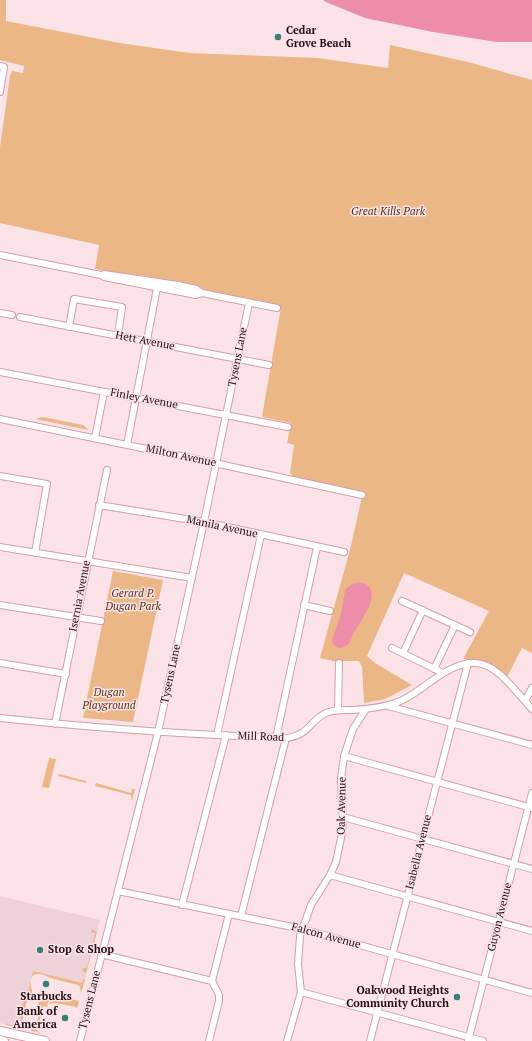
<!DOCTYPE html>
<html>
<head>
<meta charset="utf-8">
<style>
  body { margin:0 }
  canvas { display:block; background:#fce3e8 }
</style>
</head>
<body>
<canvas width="532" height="1041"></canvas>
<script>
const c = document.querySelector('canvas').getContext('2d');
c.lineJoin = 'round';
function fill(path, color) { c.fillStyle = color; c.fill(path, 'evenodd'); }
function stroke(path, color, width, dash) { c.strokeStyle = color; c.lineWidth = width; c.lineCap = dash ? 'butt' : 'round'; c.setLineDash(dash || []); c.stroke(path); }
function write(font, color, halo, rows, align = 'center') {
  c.font = font + ' "PT Serif",serif'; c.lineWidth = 3; c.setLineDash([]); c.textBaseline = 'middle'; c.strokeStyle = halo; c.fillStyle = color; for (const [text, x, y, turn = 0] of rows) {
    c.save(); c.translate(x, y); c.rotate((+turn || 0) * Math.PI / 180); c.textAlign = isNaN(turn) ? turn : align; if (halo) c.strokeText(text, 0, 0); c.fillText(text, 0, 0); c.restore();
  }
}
fill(new Path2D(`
  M0,896l100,24 -16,64 -51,-12 -14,56 -19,-5z`), '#eed2d8');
fill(new Path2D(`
  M0,0h6v21l114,22 69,10 129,5 70,10 2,-23 78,17 64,18v573l-10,-5 -15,29c-16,-17 -22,-16 -44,-18l26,-48 -85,-38 -37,83 8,7 37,22 -27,14 -21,4 -2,-36 -3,-6h-26l-13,-3 31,-112 12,-54 -69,-15 -4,-4 4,-28 -7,-2 4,-20 -29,-6 19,-110 -69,-15 -13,-5 -35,-8 -69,-10 4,-24 -99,-22v-76l10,-71 2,-5 11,2 1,-7 -24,-6z
  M43,417l40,8 6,5 -54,-11z
  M113,571l50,9 -30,142 -50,-4z
  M49,758l7,1 -7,29 -7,-1z
  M59,774l27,7v2l-28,-7z
  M96,783l35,10 1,-4h3l-3,11 -1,-1v-4l-36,-9z
  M92,929l5,3 -11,41h-1l-3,-4 2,-1h3l8,-35 -4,-1z
  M33,971l49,12 1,-4h2l-4,14 -1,-6 -2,-2 -28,-7c-3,-2 -8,-4 -12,-4 -13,0 -4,17 -6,22h-4l-7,30 4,1v2l-19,-4v-1l13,3 2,-8 -1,-2 4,-19 3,-1z
  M49,996h9l21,5 -2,8 -1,-2 -20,-4 -6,1v-3l-2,1 -1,5 -4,-1 -6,25 4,2 -10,-2v-3l4,1 6,-23 -3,-1v-2z`), '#ecb787');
fill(new Path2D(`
  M323,0h209v42h-35l-64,-10 -68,-14 -39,-16z
  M360,582c26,6 2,37 -5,49 -4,5 -3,12 -9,15 -7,4 -13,1 -14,-6l9,-26 4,-24 7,-6z`), '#ee8da7');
const minor = new Path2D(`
  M0,66l4,1 -4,25
  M0,255l101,20 3,2 92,18 6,-2
  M104,274l74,11 18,4 6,4 75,15
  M0,313l12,2
  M20,317l249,48
  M69,327l5,-28 48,8 -4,29
  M0,372l288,55
  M0,419l205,42 157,34
  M95,438l9,-46
  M127,445l30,-157
  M0,476l47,8 -12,69
  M99,505l105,17 140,30
  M0,547l192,31
  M402,601l68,31
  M0,605l101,16
  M304,605l26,6
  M392,648l51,25
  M403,653l20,-43
  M0,663l66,11
  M434,669l21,-44
  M525,701l7,-13
  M388,706l144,39
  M338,710l1,-47
  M0,718c95,10 191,17 286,20 24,-3 23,-17 40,-25 8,-4 18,-3 27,-3 14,-1 28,-2 42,-7 14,-4 26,-15 38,-23 51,-37 65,-8 99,29
  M55,724l52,-254
  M217,735l44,-200
  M276,738l41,-191
  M344,756l188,52
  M343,817l189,52
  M330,875l202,56
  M118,891l184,38 230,64
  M182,905l44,-170
  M241,916l45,-178
  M101,954l111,27
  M301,992l182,49
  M80,1041l78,-309 46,-210 45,-219
  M209,1041l10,-40v-6l-7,-14 17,-67
  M287,1041l14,-49 -3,-28 2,-28 11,-31 19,-30 6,-13 5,-24 2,-14 -2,-45 3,-23 9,-27 13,-20
  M370,1041l98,-378
  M468,1041l64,-248`);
const major = new Path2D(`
  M0,1031l45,10
  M0,1040l4,1`);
stroke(minor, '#d69dab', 8);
stroke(major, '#d69dab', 10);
stroke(minor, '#fff', 6);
stroke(major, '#fff', 8);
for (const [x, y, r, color] of [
  [278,37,4,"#387e74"],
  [40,950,4,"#387e74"],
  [46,984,4,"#387e74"],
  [457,997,4,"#387e74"],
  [65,1018,4,"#387e74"]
]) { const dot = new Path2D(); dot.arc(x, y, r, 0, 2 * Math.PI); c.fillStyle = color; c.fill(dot); stroke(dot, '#fce3e8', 1.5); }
write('bold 11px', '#220e13', '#fce3e8', [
  ["Cedar",286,31],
  ["Grove Beach",286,44],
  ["Stop & Shop",48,950],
  ["Oakwood Heights",449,991,"right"],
  ["Community Church",449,1004,"right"],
  ["Starbucks",46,997,"center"],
  ["Bank of",57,1012,"right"],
  ["America",57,1025,"right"]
], 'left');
write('italic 11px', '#523417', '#fce3e8', [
  ["Great Kills Park",388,212],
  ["Gerard P.",133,594],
  ["Dugan Park",133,607],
  ["Dugan",109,693],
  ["Playground",109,706]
]);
write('11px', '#220e13', '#fce3e8', [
  ["Hett Avenue",145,341,11],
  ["Tysens Lane",238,357,-79],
  ["Finley Avenue",144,399,11],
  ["Milton Avenue",181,456,12],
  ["Manila Avenue",222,527,12],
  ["Isernia Avenue",80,596,-79],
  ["Tysens Lane",171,674,-78],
  ["Mill Road",261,737,2],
  ["Oak Avenue",342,806,-89],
  ["Isabella Avenue",419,852,-76],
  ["Guyon Avenue",500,917,-76],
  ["Falcon Avenue",326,936,15],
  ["Tysens Lane",90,1000,-76]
]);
</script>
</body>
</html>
